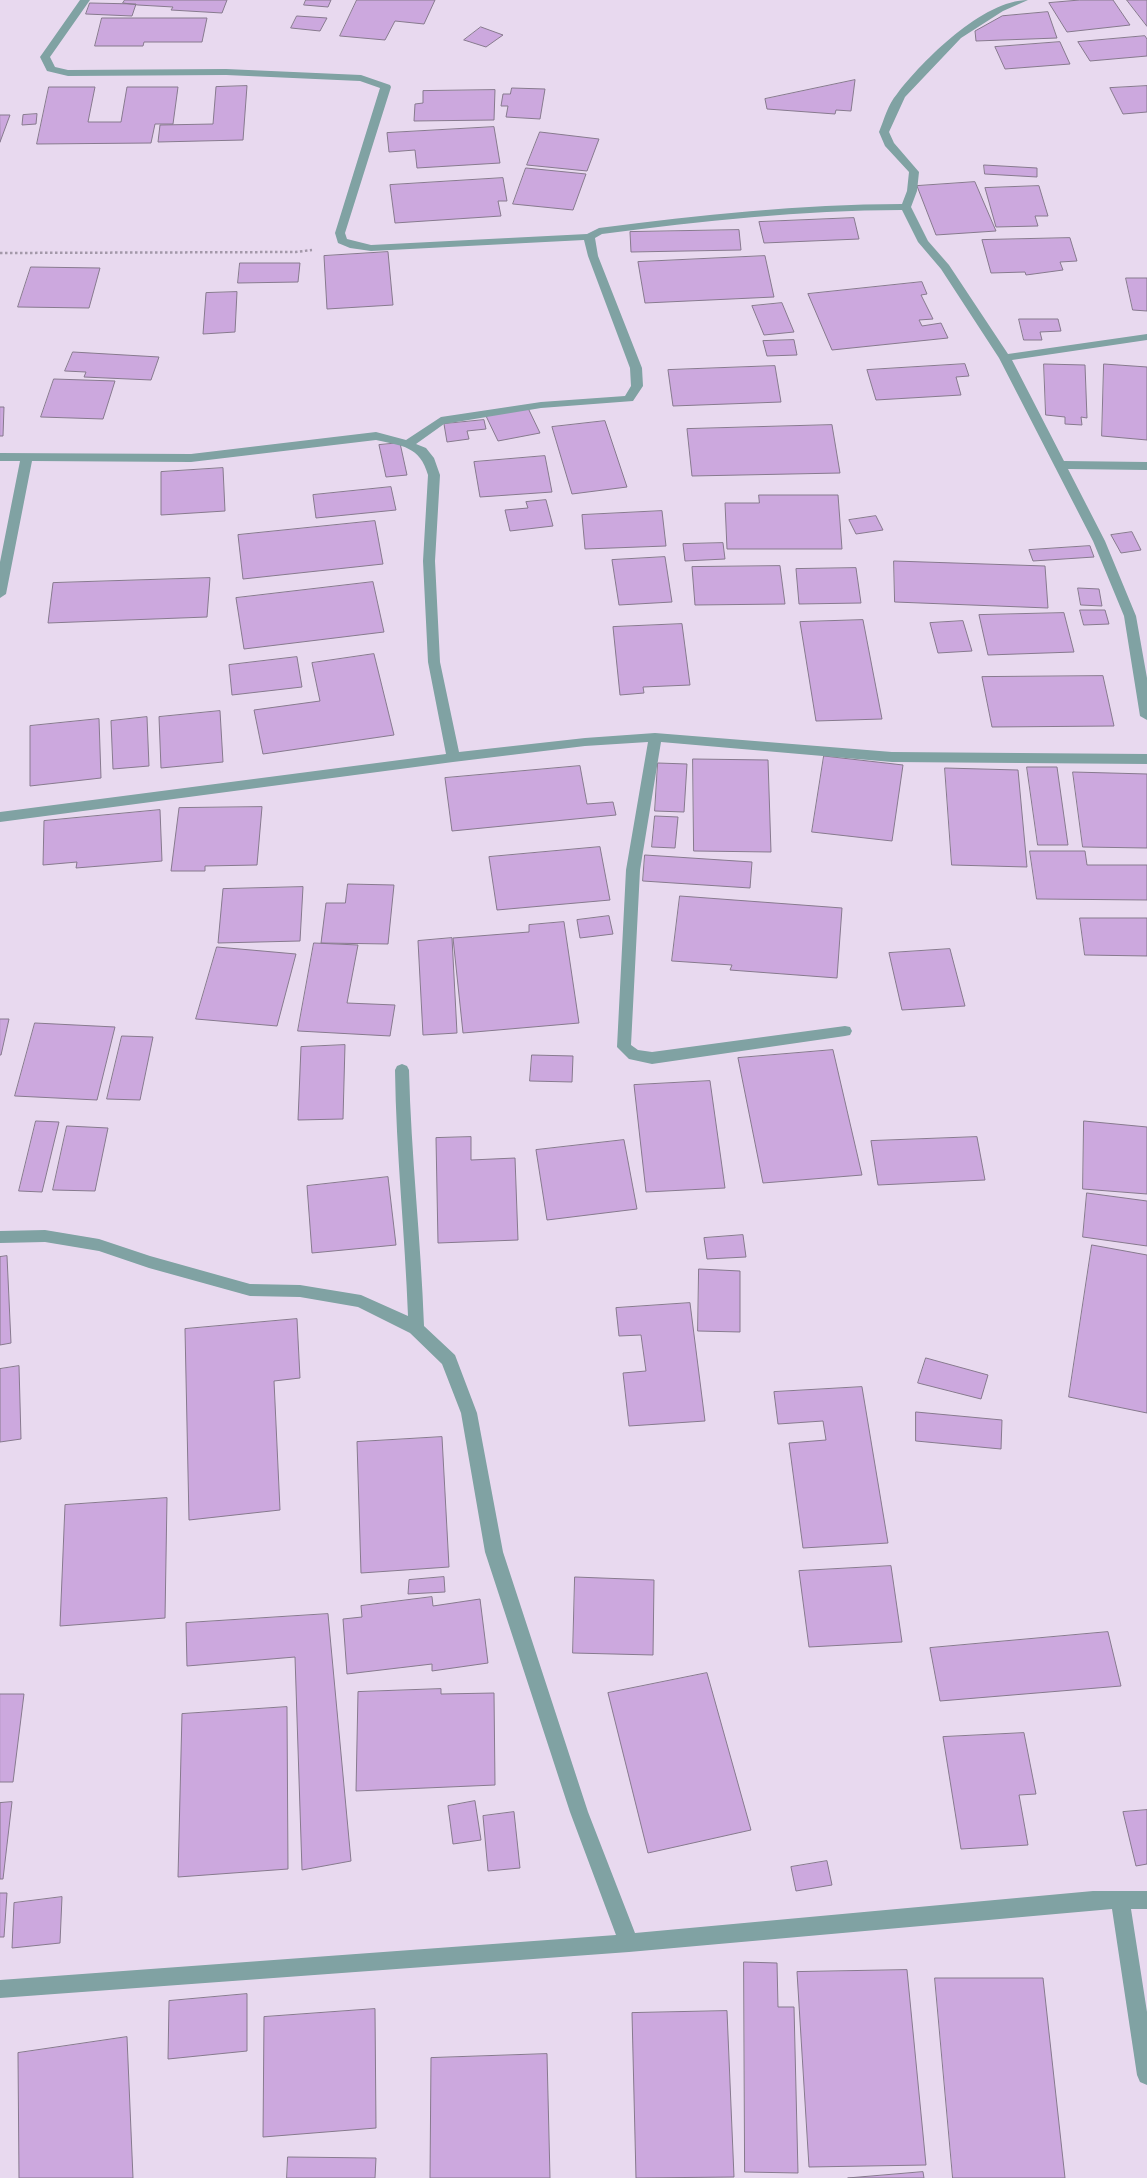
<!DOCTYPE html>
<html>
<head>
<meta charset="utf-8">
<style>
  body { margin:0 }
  canvas { display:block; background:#e8d9ef }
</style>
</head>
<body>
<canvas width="1147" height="2178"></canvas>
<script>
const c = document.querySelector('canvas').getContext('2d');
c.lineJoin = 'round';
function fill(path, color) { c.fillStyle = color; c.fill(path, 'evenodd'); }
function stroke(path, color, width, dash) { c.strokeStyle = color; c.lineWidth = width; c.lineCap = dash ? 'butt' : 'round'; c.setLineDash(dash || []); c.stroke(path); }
const building = new Path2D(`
  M125,0h102l-5,13 -51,-3 2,-3 -35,-2 -15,-2z
  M306,0h25l-3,7 -24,-2z
  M357,0h78l-11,24 -29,-3 -10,19 -45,-4z
  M1080,0h33l17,25 -63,7 -18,-29z
  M1127,0h20v26z
  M90,3l46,1 -4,12 -46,-2z
  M1048,12l9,26 -81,3 -1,-10 27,-15z
  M297,16l30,2 -7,13 -29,-3z
  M102,18h105l-5,24h-58l-1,4h-48z
  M481,27l22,8 -17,12 -22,-7z
  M1145,36l2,3v17l-57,5 -12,-19z
  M1060,42l10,22 -65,5 -10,-22z
  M855,80l-4,31 -15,-1 -1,4 -68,-5 -2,-10z
  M247,86l-4,54 -85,2 2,-17 53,-1 3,-37z
  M1147,86v26l-24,2 -13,-26z
  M49,87h46l-7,35h33l6,-35h51l-5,37h-18l-4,19 -114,1z
  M512,88l33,1 -5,30 -34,-2 2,-11h-7l2,-12h7z
  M495,90l-1,30 -80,1 1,-17 8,-1v-12z
  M37,114l-1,10 -14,1 1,-10z
  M0,115h10l-10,27z
  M494,127l6,36 -83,5 -2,-18 -26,2 -2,-19z
  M540,132l59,7 -12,32 -60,-6z
  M984,165l53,3v9l-52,-3z
  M526,168l60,6 -13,36 -60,-6z
  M503,178l4,23h-9l3,15 -106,7 -5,-38z
  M975,182l21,49 -60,4 -19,-49z
  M1039,186l9,30h-13l3,10 -42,1 -11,-39z
  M854,218l5,21 -95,4 -5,-21z
  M739,230l2,20 -110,2 -1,-20z
  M1070,238l7,23 -17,1 3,8 -37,5 -1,-3 -34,1 -9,-33z
  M388,252l5,53 -66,4 -3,-53z
  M765,256l9,41 -129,6 -7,-41z
  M240,263h60l-2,19 -60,1z
  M31,267l69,1 -11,40 -71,-1z
  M1126,278h21v33l-14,-1z
  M922,282l5,12 -6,1 12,24 -14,1 3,6 19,-3 7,15 -116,12 -24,-56z
  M237,292l-2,40 -32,2 3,-41z
  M782,303l12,29 -30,3 -12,-29z
  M1019,319h39l3,12 -21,1 2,8h-18z
  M794,340l3,15 -30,1 -4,-15z
  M73,352l86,5 -8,23 -67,-3 2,-5 -21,-1z
  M965,364l4,12 -13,1 5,18 -85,5 -9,-30z
  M1044,364l41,1 2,53 -6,-1 1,8 -17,-1v-7l-19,-2z
  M1104,364l43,3v73l-45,-4z
  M775,366l6,36 -108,4 -5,-36z
  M54,379l61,2 -12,38 -62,-2z
  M0,407h4l-1,29h-3z
  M528,408l12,25 -42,8 -12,-25z
  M484,420l2,9 -19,2 2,8 -22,3 -3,-18z
  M605,421l22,66 -55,7 -20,-67z
  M832,425l8,48 -148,3 -5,-47z
  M400,443l7,32 -21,2 -7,-32z
  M545,456l7,36 -72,5 -6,-35z
  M223,468l2,43 -64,4v-43z
  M391,487l5,23 -80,8 -3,-23z
  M759,495h79l4,54h-115l-2,-46h34z
  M546,500l7,26 -43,5 -5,-21 23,-2 -2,-6z
  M662,511l4,35 -81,3 -3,-34z
  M876,516l7,14 -27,4 -7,-14z
  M375,521l8,43 -140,15 -5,-44z
  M1132,532l9,18 -20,3 -10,-18z
  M723,543l2,16 -40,2 -2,-17z
  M1090,546l4,11 -61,4 -4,-11z
  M665,557l7,45 -53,3 -7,-45z
  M894,561l151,5 3,42 -153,-6z
  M780,566l5,38 -90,1 -3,-38z
  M856,568l5,35 -62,1 -3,-35z
  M210,578l-3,39 -159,6 5,-40z
  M373,582l11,50 -140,17 -8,-51z
  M1078,588l21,1 3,17 -21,-1z
  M1080,610h25l4,14 -25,1z
  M1064,613l10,39 -86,3 -9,-40z
  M863,620l19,99 -66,2 -16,-99z
  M963,621l9,30 -34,2 -8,-30z
  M682,624l8,61 -47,2 1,6 -24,2 -7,-68z
  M374,654l20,81 -131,19 -9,-44 66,-9 -8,-38z
  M297,657l5,30 -70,8 -3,-30z
  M1103,676l11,50 -122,1 -10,-50z
  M220,711l3,51 -62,6 -2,-51z
  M147,717l2,49 -36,3 -2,-48z
  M99,719l2,59 -71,8v-60z
  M824,756l79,9 -11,76 -80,-9z
  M693,759l75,1 3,92 -77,-1z
  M658,763l29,1 -3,48 -29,-1z
  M580,766l7,38 26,-2 3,13 -164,16 -7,-53z
  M1027,767h30l11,78h-30z
  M945,768l73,2 9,97 -75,-2z
  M1073,772l74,2v74l-64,-1z
  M262,807l-5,58 -52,1v5h-34l8,-63z
  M160,810l2,51 -86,7 1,-6 -34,3 1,-44z
  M655,816l23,1 -3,31 -23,-1z
  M600,847l10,53 -113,10 -8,-53z
  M1030,851h55l2,14h60v35l-110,-1z
  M645,855l107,7 -2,26 -107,-7z
  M348,884l46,1 -6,59 -67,-1 5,-40h19z
  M303,887l-3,54 -82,2 5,-54z
  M680,896l162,12 -5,70 -107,-8 2,-5 -60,-4z
  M609,916l4,18 -33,4 -3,-18z
  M1080,918h67v38l-62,-1z
  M564,922l15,101 -116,10 -10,-95 76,-6v-7z
  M452,938l5,95 -34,2 -5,-94z
  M314,943l44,2 -11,58 48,2 -5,31 -92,-5z
  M217,947l79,7 -19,72 -81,-7z
  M950,949l15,57 -63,4 -13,-57z
  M0,1019h9l-8,36h-1z
  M35,1023l80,4 -18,73 -82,-4z
  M122,1036l31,1 -13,63 -33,-1z
  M345,1045l-2,74 -45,1 3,-73z
  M833,1050l29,125 -99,8 -25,-125z
  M532,1055l41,1 -1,26 -42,-1z
  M710,1081l15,107 -79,4 -12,-107z
  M36,1121l23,1 -17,70 -23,-1z
  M1084,1121l63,6v67l-64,-5z
  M67,1126l41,2 -13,63 -42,-1z
  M471,1137v23l44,-2 3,82 -80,3 -2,-105z
  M977,1137l8,43 -107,5 -7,-44z
  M624,1140l13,69 -90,11 -11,-70z
  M388,1177l8,68 -84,8 -5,-67z
  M1087,1193l60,8v45l-64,-9z
  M743,1235l3,22 -39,2 -3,-21z
  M1092,1245l55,10v158l-78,-16z
  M7,1256l4,87 -11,2v-88z
  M699,1269l41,2v61l-42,-1z
  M690,1303l15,118 -76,5 -6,-53 23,-2 -5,-36 -22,1 -3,-28z
  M297,1319l3,59 -26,3 6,129 -91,10 -4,-191z
  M926,1358l62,17 -7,24 -63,-16z
  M19,1366l2,73 -21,3v-73z
  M862,1387l26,156 -85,5 -14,-105 37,-3 -3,-19 -45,3 -4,-32z
  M916,1412l86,8 -1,29 -85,-8z
  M442,1437l7,130 -88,6 -4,-131z
  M167,1498l-2,120 -105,8 5,-121z
  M891,1566l11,76 -93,5 -10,-76z
  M444,1577l1,15 -37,2 1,-14z
  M575,1577l79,3 -1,75 -80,-2z
  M432,1597l1,9 47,-7 8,64 -56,8v-7l-85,10 -4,-55 19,-2 -1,-11z
  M328,1614l23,247 -49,9 -7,-213 -108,9 -1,-43z
  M1108,1632l13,54 -181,15 -10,-53z
  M707,1673l44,157 -103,23 -40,-160z
  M441,1689v5l53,-1 1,92 -139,6 2,-99z
  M0,1694h24l-11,88h-13z
  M287,1707l1,162 -110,8 4,-163z
  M1024,1733l12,61 -17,1 9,50 -67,4 -18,-112z
  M475,1801l6,39 -28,4 -5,-38z
  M12,1802l-9,77h-3v-76z
  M1147,1810v54l-11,2 -13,-54z
  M514,1812l6,56 -32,3 -5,-55z
  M827,1861l5,24 -36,6 -5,-24z
  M0,1893h7l-3,44h-4z
  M62,1897l-2,46 -48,5 2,-45z
  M744,1962l33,1 1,44h16l4,166 -53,-1z
  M907,1970l19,195 -117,2 -12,-195z
  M935,1978h108l22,200h-112z
  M247,1994v57l-79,8 1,-58z
  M375,2009l1,119 -113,9 1,-120z
  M727,2011l7,166 -98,1 -4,-165z
  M127,2037l6,141h-114l-1,-125z
  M547,2054l3,124h-120l1,-120z
  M288,2157l88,1 -1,20h-88z
  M923,2172l1,6h-76z`);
fill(building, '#cca8de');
stroke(building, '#877a8e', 1);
stroke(new Path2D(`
  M0,253l296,-1 16,-2`), '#a398a9', 2.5, [2.5, 2.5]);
fill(new Path2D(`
  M80,0h10l-40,57 5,10 13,3 158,-1 135,6 29,10 1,2 -46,146 2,6 24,6 216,-11 12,-6c101,-13 201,-24 303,-24l5,-13 2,-19 -24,-26 -6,-14c5,-12 9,-28 18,-38 26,-34 86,-94 131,-94l-25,11 -42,27 -56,59 -16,35 5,11 25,29 -2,19 -6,16 17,34 21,24 59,89 139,-20v6l-135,20 52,101 83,1v8l-79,-1 37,72 31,75 11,62v42l-7,-4 -16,-100 -31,-75 -94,-183 -58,-89 -23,-27 -16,-32c-101,0 -200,11 -300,24l-7,4 3,18 44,112 1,18 -10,15 -92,7 -97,16 -28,20 10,4 8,10 6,17 -5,86 5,101 19,90 126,-14 70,-5 237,19 255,2v10l-255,-2 -231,-20 -21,128 -9,175 7,5 14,2 193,-26 5,1 2,4 -2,4 -5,1 -193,28 -23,-5 -12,-12 9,-177 22,-128 -63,4 -132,16 -453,60v-10l446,-58 -18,-92 -5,-101 5,-86c-8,-29 -26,-29 -52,-35l-185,22 -159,-1 -26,133 -6,4v-36l20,-101h-20v-8l191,1 185,-22 30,8 35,-23 100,-15 84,-6 6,-10 -1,-18 -42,-112 -4,-16 -213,11 -21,-3 -12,-5 -3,-10 45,-145 -20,-7 -134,-6 -158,1 -21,-5 -7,-14z
  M402,1064l5,2 2,4c2,85 12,170 15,256l31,29 22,58 26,139 85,260 47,121 458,-42h54v18h-16l16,103v73l-7,-3 -3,-7 -25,-166 -483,43 -629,46v-18l616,-45 -46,-123 -85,-260 -24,-139 -19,-49 -32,-31 -52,-26 -58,-10 -50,-1 -101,-28 -50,-17 -54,-9 -45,1v-12l45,-1 54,9 51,17 100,28 50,1 61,10 47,21c-3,-82 -12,-164 -13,-246l2,-4z`), '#80a2a3');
</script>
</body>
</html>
